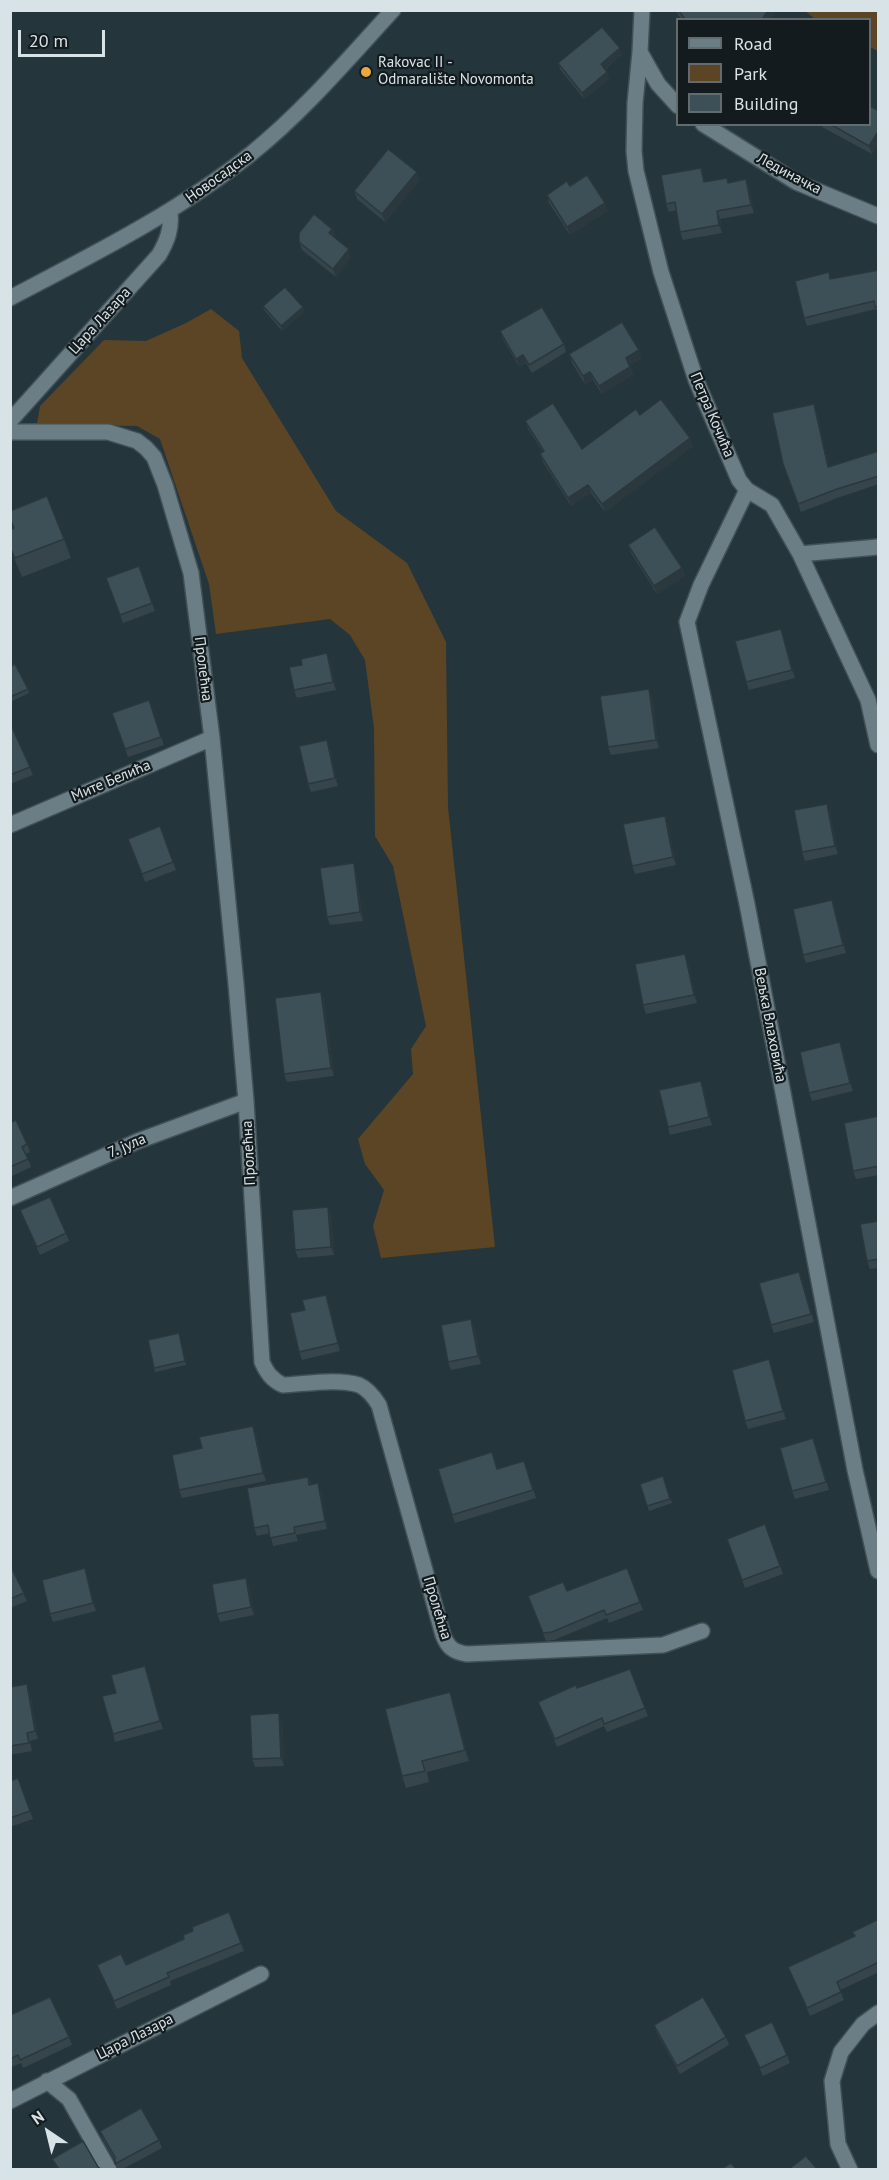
<!DOCTYPE html>
<html>
<head>
<meta charset="utf-8">
<style>
  body { margin:0 }
  #map { position:relative; width:889px; height:2180px; overflow:hidden; background:#24353c; font-family:"PT Sans",sans-serif }
  canvas { display:block }
  .frame { position:absolute; inset:0; border:12px solid #d8e3e7; pointer-events:none }
  .legend { position:absolute; left:676px; top:18px; width:195px; height:108px; box-sizing:border-box; background:#131b1e; border:2px solid #626b6e; margin:0; padding:8px 10px; list-style:none; font-size:18px; color:#d8e3e7 }
  .legend li { display:flex; align-items:center; gap:12px; height:30px }
  .legend b { width:30px; border:2px solid #626b6e }
  .north { position:absolute; left:18px; top:2102px; width:60px; height:60px; -webkit-text-stroke:4px #131b1e; paint-order:stroke; rotate:325deg; font-size:16px; font-weight:700; line-height:24px; text-align:center; color:#d8e3e7 }
  .north::after { content:''; display:block; margin:auto; width:21px; height:27px; background:#d8e3e7; clip-path:polygon(50% 0,100% 100%,50% 72%,0 100%) }
  .scale { position:absolute; left:18px; top:30px; width:87px; height:27px; box-sizing:border-box; border:3px solid #d8e3e7; border-top:0; padding-left:8px; font-size:18px; line-height:21px; white-space:nowrap; color:#d8e3e7; -webkit-text-stroke:4px #131b1e; paint-order:stroke }
</style>
</head>
<body>
<div id="map">
<canvas width="889" height="2180"></canvas>
<div class="frame"></div>
<ul class="legend">
<li><b style="height:8px;background:#6b7d85"></b>Road</li>
<li><b style="height:16px;background:#5c4524"></b>Park</li>
<li><b style="height:16px;background:#3e5057"></b>Building</li>
</ul>
<div class="north">N</div>
<div class="scale">20 m</div>
</div>
<script>
const c = document.querySelector('canvas').getContext('2d');
c.lineJoin = 'round';
function fill(path, color) { c.fillStyle = color; c.fill(path, 'evenodd'); }
function stroke(path, color, width, dash) { c.strokeStyle = color; c.lineWidth = width; c.lineCap = dash ? 'butt' : 'round'; c.setLineDash(dash || []); c.stroke(path); }
function write(font, color, halo, rows, align = 'center') {
  c.font = font + ' "PT Sans",sans-serif'; c.lineWidth = 4.5; c.setLineDash([]); c.textBaseline = 'middle'; c.strokeStyle = halo; c.fillStyle = color; for (const [text, x, y, turn = 0] of rows) {
    c.save(); c.translate(x, y); c.rotate((+turn || 0) * Math.PI / 180); c.textAlign = isNaN(turn) ? turn : align; if (halo) c.strokeText(text, 0, 0); c.fillText(text, 0, 0); c.restore();
  }
}
fill(new Path2D(`
  M805,11h73v40l-8,-4v-27l-55,-1z
  M211,309l28,22 3,27 94,153 71,52 39,79 2,165 47,440 -114,11 -8,-32 11,-36 -19,-26 -7,-25 55,-65 -2,-25 15,-23 -33,-160 -18,-30 -1,-108 -9,-68 -15,-25 -20,-16 -114,15 -7,-50 -49,-145 -23,-13 -100,-2 3,-18 64,-66 42,1 40,-18z`), '#5c4524');
const minor = new Path2D(`
  M642,10l-2,42 -5,51 -1,48 2,20 25,101 35,108 43,100 8,10 25,15 28,49 68,146 10,45
  M640,52l18,32 20,22
  M703,124l93,58 82,34
  M10,421l149,-166c8,-14 13,-26 11,-43
  M10,432h98l29,9 9,7 8,9 11,28 26,88 21,165 24,246 10,117 16,261c5,11 10,18 21,23 21,-1 56,-7 76,0 9,4 15,12 20,20l64,230c5,13 11,17 24,19l196,-9 39,-14
  M747,490l-46,95 -14,37 60,282 108,566 23,101
  M800,554l78,-7
  M10,825l202,-87
  M10,1198l128,-57 108,-40
  M47,2081l22,18 40,71
  M10,2101l251,-127
  M850,2170l-12,-26 -6,-63 9,-29 22,-28 15,-11`);
const secondary = new Path2D(`
  M10,298c84,-44 168,-86 242,-145 52,-42 96,-94 141,-143`);
stroke(minor, '#415056', 18);
stroke(secondary, '#415056', 18);
stroke(minor, '#6b7d85', 15);
stroke(secondary, '#6b7d85', 15);
fill(new Path2D(`
  M676,10h100l-7,10h-87l-4,-5z
  M622,54l-17,16 2,2 2,7 -25,20 -24,-30 -2,-6z
  M879,111v32l-7,11 -50,-27 -1,-3h49z
  M701,168l4,14h24l20,5 5,26 -34,6 2,14 -39,7 -3,-8 -4,-22 -7,2 -3,-8z
  M417,172l3,8 -35,42 -28,-23 -3,-8z
  M570,186l38,25 -38,24 -21,-32 -2,-8z
  M332,229l3,8 -1,1 17,19 -15,20 -34,-27 -3,-8z
  M879,270v45l-3,-6 -69,17 -3,-8 27,-39z
  M263,306l40,1 1,5 -22,19 -18,-21z
  M500,331l64,13 2,8 -34,21 -6,-10 -7,4 -16,-28z
  M569,354l73,4 -12,7 3,10 -31,19 -9,-14 -8,4 -13,-21z
  M817,412l12,55 50,-16v33l-39,13 -39,15 -18,-48z
  M640,415l53,31 -88,66 -14,-19 -20,13 -28,-44 -3,-8 3,-2 -15,-23 -3,-8 57,28z
  M10,530l54,9 7,19 -49,19 -12,-29z
  M628,545l54,23 3,8 -28,18 -26,-41z
  M106,578l46,25 3,8 -32,12z
  M784,637l11,41 -46,12 -3,-8z
  M330,661l6,29 -39,8 -3,-8z
  M10,667l18,22 1,4 -19,9z
  M652,697l7,51 -48,7 -3,-8z
  M149,700l15,45 -36,12 -16,-44z
  M10,723l23,52 -23,9z
  M330,748l8,38 -27,6 -3,-8z
  M830,812l8,42 -33,7 -3,-9z
  M668,824l8,41 -41,9 -3,-8z
  M160,826l16,44 -31,12 -17,-43z
  M356,871l7,50 -33,4 -3,-8z
  M835,908l11,45 -40,10 -3,-8z
  M688,962l9,41 -51,11 -3,-9z
  M321,992l3,8 10,76 -47,6 -3,-8z
  M840,1042l3,8 10,41 -41,10 -3,-8z
  M701,1081l3,8 8,36 -42,10 -2,-8z
  M879,1116v59l-23,4 -3,-8z
  M10,1123l17,21 3,8 -4,2 5,13 -21,10z
  M328,1207l3,8 3,40 -36,3 -3,-8z
  M20,1210l46,23 3,8 -29,14z
  M879,1221v47l-9,1 -3,-8z
  M802,1280l12,42 -40,11 -3,-8z
  M329,1303l11,48 -38,9 -3,-8 6,-42z
  M474,1327l7,37 -30,6 -3,-8z
  M180,1337l6,28 -31,7 -1,-4z
  M769,1359l17,60 -38,10 -3,-8z
  M256,1434l10,47 -84,17 -3,-8 23,-42z
  M816,1446l13,44 -34,9 -3,-8z
  M498,1469h29l9,29 -81,25 -3,-8z
  M663,1476l9,27 -23,8 -9,-27z
  M308,1477l3,7 7,-1 3,8 6,38 -31,6 2,6 -25,5 -3,-13 -13,3 -3,-8z
  M765,1524l18,50 -38,14 -18,-49z
  M10,1565l17,36 -17,7z
  M85,1568l11,43 -43,11 -3,-8z
  M627,1568l16,42 -34,13 -2,-5 -53,22 -8,1 -15,-37z
  M246,1578l3,8 5,29 -34,7 -3,-8z
  M630,1669l18,47 -41,16 -3,-6 -47,21 -19,-45z
  M148,1674l15,55 -48,13 -2,-8z
  M10,1687l20,5 8,47 -8,2 2,10 -22,4z
  M454,1704l15,57 -42,11 2,10 -23,6 -4,-12z
  M282,1721l2,45 -29,1 -3,-8z
  M18,1778l15,41 -23,8v-46z
  M229,1912l15,39 -74,30 1,4 -54,24 -20,-44h29l58,-26 9,-8z
  M879,1919v53l-39,18 4,10 -34,16 -22,-49 66,-30z
  M10,2015l59,22 3,8 -49,23 -2,-5 -11,5z
  M654,2025l72,12 3,8 -49,29 -23,-41z
  M744,2035l43,20 3,8 -27,13z
  M100,2131l59,9 3,8 -39,21h-6l-2,-8 -12,-22z`), '#35454b');
fill(new Path2D(`
  M768,10h8l-7,10h-6v-2z
  M620,48l2,6 -19,17 -2,-7z
  M607,72l2,7 -25,20 -2,-6z
  M879,130v13l-7,11 -3,-8z
  M417,172l3,8 -35,42 -3,-8z
  M746,179l3,8 5,26 -3,-8z
  M605,203l3,8 -38,24 -3,-8z
  M717,211l3,8 2,14 -3,-8z
  M332,229l3,8 -3,5 -3,-9z
  M349,249l2,8 -15,20 -3,-8z
  M303,307l1,5 -22,19 -1,-5z
  M639,350l3,8 -14,8 -2,-8z
  M523,355l3,8 -7,4 -3,-8z
  M630,367l3,8 -31,19 -3,-8z
  M590,372l3,8 -8,4 -2,-8z
  M814,404l3,8 14,63 -3,-8z
  M690,438l3,8 -88,66 -3,-8z
  M588,485l3,8 -20,13 -3,-8z
  M682,568l3,8 -28,18 -3,-8z
  M781,629l3,8 11,41 -3,-8z
  M327,653l3,8 6,29 -3,-8z
  M649,689l3,8 7,51 -3,-8z
  M327,740l3,8 8,38 -3,-8z
  M827,804l3,8 8,42 -3,-8z
  M665,816l3,8 8,41 -3,-8z
  M354,863l2,8 7,50 -3,-9z
  M832,900l3,8 11,45 -3,-8z
  M685,954l3,8 9,41 -3,-8z
  M321,992l3,8 10,76 -3,-8z
  M840,1042l3,8 10,41 -3,-8z
  M701,1081l3,8 8,36 -3,-8z
  M328,1207l3,8 3,40 -3,-8z
  M326,1295l3,8 11,48z
  M471,1319l3,8 7,37 -3,-8z
  M769,1359l3,8 14,52 -3,-8z
  M253,1426l3,8 10,47 -3,-8z
  M318,1483l3,8 6,38 -2,-8z
  M85,1568l2,8 9,35 -3,-8z
  M246,1578l3,8 5,29 -3,-8z
  M145,1666l3,8 15,55 -3,-8z
  M27,1684l3,8 8,47 -3,-8z
  M450,1692l4,12 15,57 -4,-11z
  M279,1713l3,8 2,45 -3,-8z`), '#2b383d');
const building = new Path2D(`
  M678,10h90l-5,8 2,2h-79z
  M602,27l18,21 -19,16 6,8 -25,21 -24,-30z
  M870,106l9,5v19l-10,16 -39,-22h40z
  M388,149l29,23 -35,42 -28,-23z
  M701,168l3,14 23,-4 1,5 18,-4 5,26 -34,6 2,14 -39,7 -5,-30 -9,2 -5,-29z
  M587,175l18,28 -38,24 -20,-32 20,-14 3,5z
  M314,214l18,15 -3,4 20,16 -16,20 -34,-27v-9z
  M879,270v36l-4,1 -1,-6 -70,17 -9,-37 34,-9 1,7z
  M285,287l18,20 -22,19 -18,-20z
  M542,307l22,37 -35,21 -6,-10 -7,4 -16,-28z
  M622,322l17,28 -13,8 4,9 -31,19 -9,-14 -7,4 -14,-22z
  M661,399l29,39 -88,66 -14,-19 -20,13 -28,-44 4,-3 -19,-30 28,-18 29,46 54,-40 4,6z
  M814,404l14,63 51,-16v25l-42,13 -39,15 -15,-40 -11,-51z
  M47,496l17,43 -49,19 -5,-11v-17l4,-2 -4,-10v-7z
  M655,527l27,41 -28,18 -26,-41z
  M139,566l13,37 -32,12 -14,-37z
  M781,629l11,41 -46,12 -11,-41z
  M327,653l6,29 -39,8 -5,-23 13,-2 -1,-6z
  M15,664l13,25 -18,8v-30z
  M649,689l7,51 -48,7 -8,-51z
  M149,700l12,37 -36,12 -13,-36z
  M10,723l20,44 -20,8z
  M327,740l8,38 -27,6 -9,-38z
  M827,804l8,42 -33,6 -8,-42z
  M665,816l8,41 -41,9 -9,-42z
  M160,826l13,36 -31,12 -14,-35z
  M354,863l6,49 -33,5 -7,-49z
  M832,900l11,45 -40,10 -10,-46z
  M685,954l9,41 -51,10 -8,-41z
  M321,992l10,76 -47,6 -9,-76z
  M840,1042l10,41 -41,10 -9,-41z
  M701,1081l8,36 -41,10 -9,-37z
  M879,1116v50l-26,5 -9,-48z
  M16,1120l11,24 -5,3 6,12 -18,8v-44z
  M50,1197l16,36 -29,14 -17,-37z
  M328,1207l3,40 -36,3 -3,-40z
  M879,1221v38l-12,2 -7,-37z
  M799,1272l12,42 -40,11 -12,-42z
  M326,1295l12,48 -39,9 -9,-39 15,-3 -3,-10z
  M471,1319l7,37 -30,6 -7,-37z
  M179,1333l6,28 -31,7 -6,-28z
  M769,1359l14,52 -38,10 -13,-51z
  M253,1426l10,47 -84,17 -7,-35 30,-7 -3,-11z
  M813,1438l13,44 -34,9 -12,-43z
  M492,1452l5,17 27,-8 9,29 -81,25 -14,-46z
  M663,1476l7,23 -23,7 -7,-22z
  M308,1477l1,8 9,-2 7,38 -31,6 1,6 -25,5 -2,-13 -14,3 -7,-40z
  M765,1524l15,42 -38,14 -15,-41z
  M10,1565l14,28 -14,6z
  M85,1568l8,35 -43,11 -8,-34z
  M627,1568l13,34 -34,13 -2,-5 -52,22 -9,1 -15,-37 35,-14 4,9z
  M246,1578l5,29 -34,7 -5,-30z
  M145,1666l15,55 -47,13 -11,-38 14,-3 -5,-18z
  M630,1669l15,39 -41,16 -2,-6 -47,21 -17,-37 38,-17 1,3z
  M27,1684l8,47 -8,2 2,10 -19,3v-59z
  M450,1692l15,58 -43,11 3,10 -23,5 -17,-67z
  M279,1713l2,45 -29,1 -2,-44z
  M18,1778l12,33 -20,7v-37z
  M229,1912l12,31 -74,30 2,4 -55,24 -17,-36 24,-11 5,11 58,-26 -1,-4 10,-4 -1,-4z
  M879,1919v43l-42,20 4,10 -34,16 -19,-41 67,-31 -3,-4z
  M50,1997l19,40 -49,23 -2,-5 -8,4v-44z
  M703,1997l23,40 -49,29 -23,-41z
  M772,2022l15,33 -27,13 -16,-33z
  M141,2108l18,32 -44,24v-7l-15,-26z
  M83,2141l15,26 3,2h-42l-7,-10z
  M806,2156l11,13h-28z
  M731,2163l5,6h-14z`);
fill(building, '#3e5057');
stroke(building, '#2b383d', 1.5);
for (const [x, y, r, color] of [
  [366,72,6,"#eba93a"]
]) { const dot = new Path2D(); dot.arc(x, y, r, 0, 2 * Math.PI); c.fillStyle = color; c.fill(dot); stroke(dot, '#131b1e', 2); }
write('15px', '#d8e3e7', '#131b1e', [
  ["Rakovac II -",378,63],
  ["Odmaralište Novomonta",378,80]
], 'left');
write('15px', '#d8e3e7', '#131b1e', [
  ["Лединачка",789,174,28],
  ["Новосадска",219,177,-36],
  ["Цара Лазара",100,321,-48],
  ["Петра Кочића",712,415,67],
  ["Пролећна",203,669,83],
  ["Мите Белића",111,781,-23],
  ["Вељка Влаховића",770,1025,79],
  ["7. јула",127,1146,-23],
  ["Пролећна",249,1153,-93],
  ["Пролећна",437,1608,73],
  ["Цара Лазара",135,2037,-27]
]);
</script>
</body>
</html>
